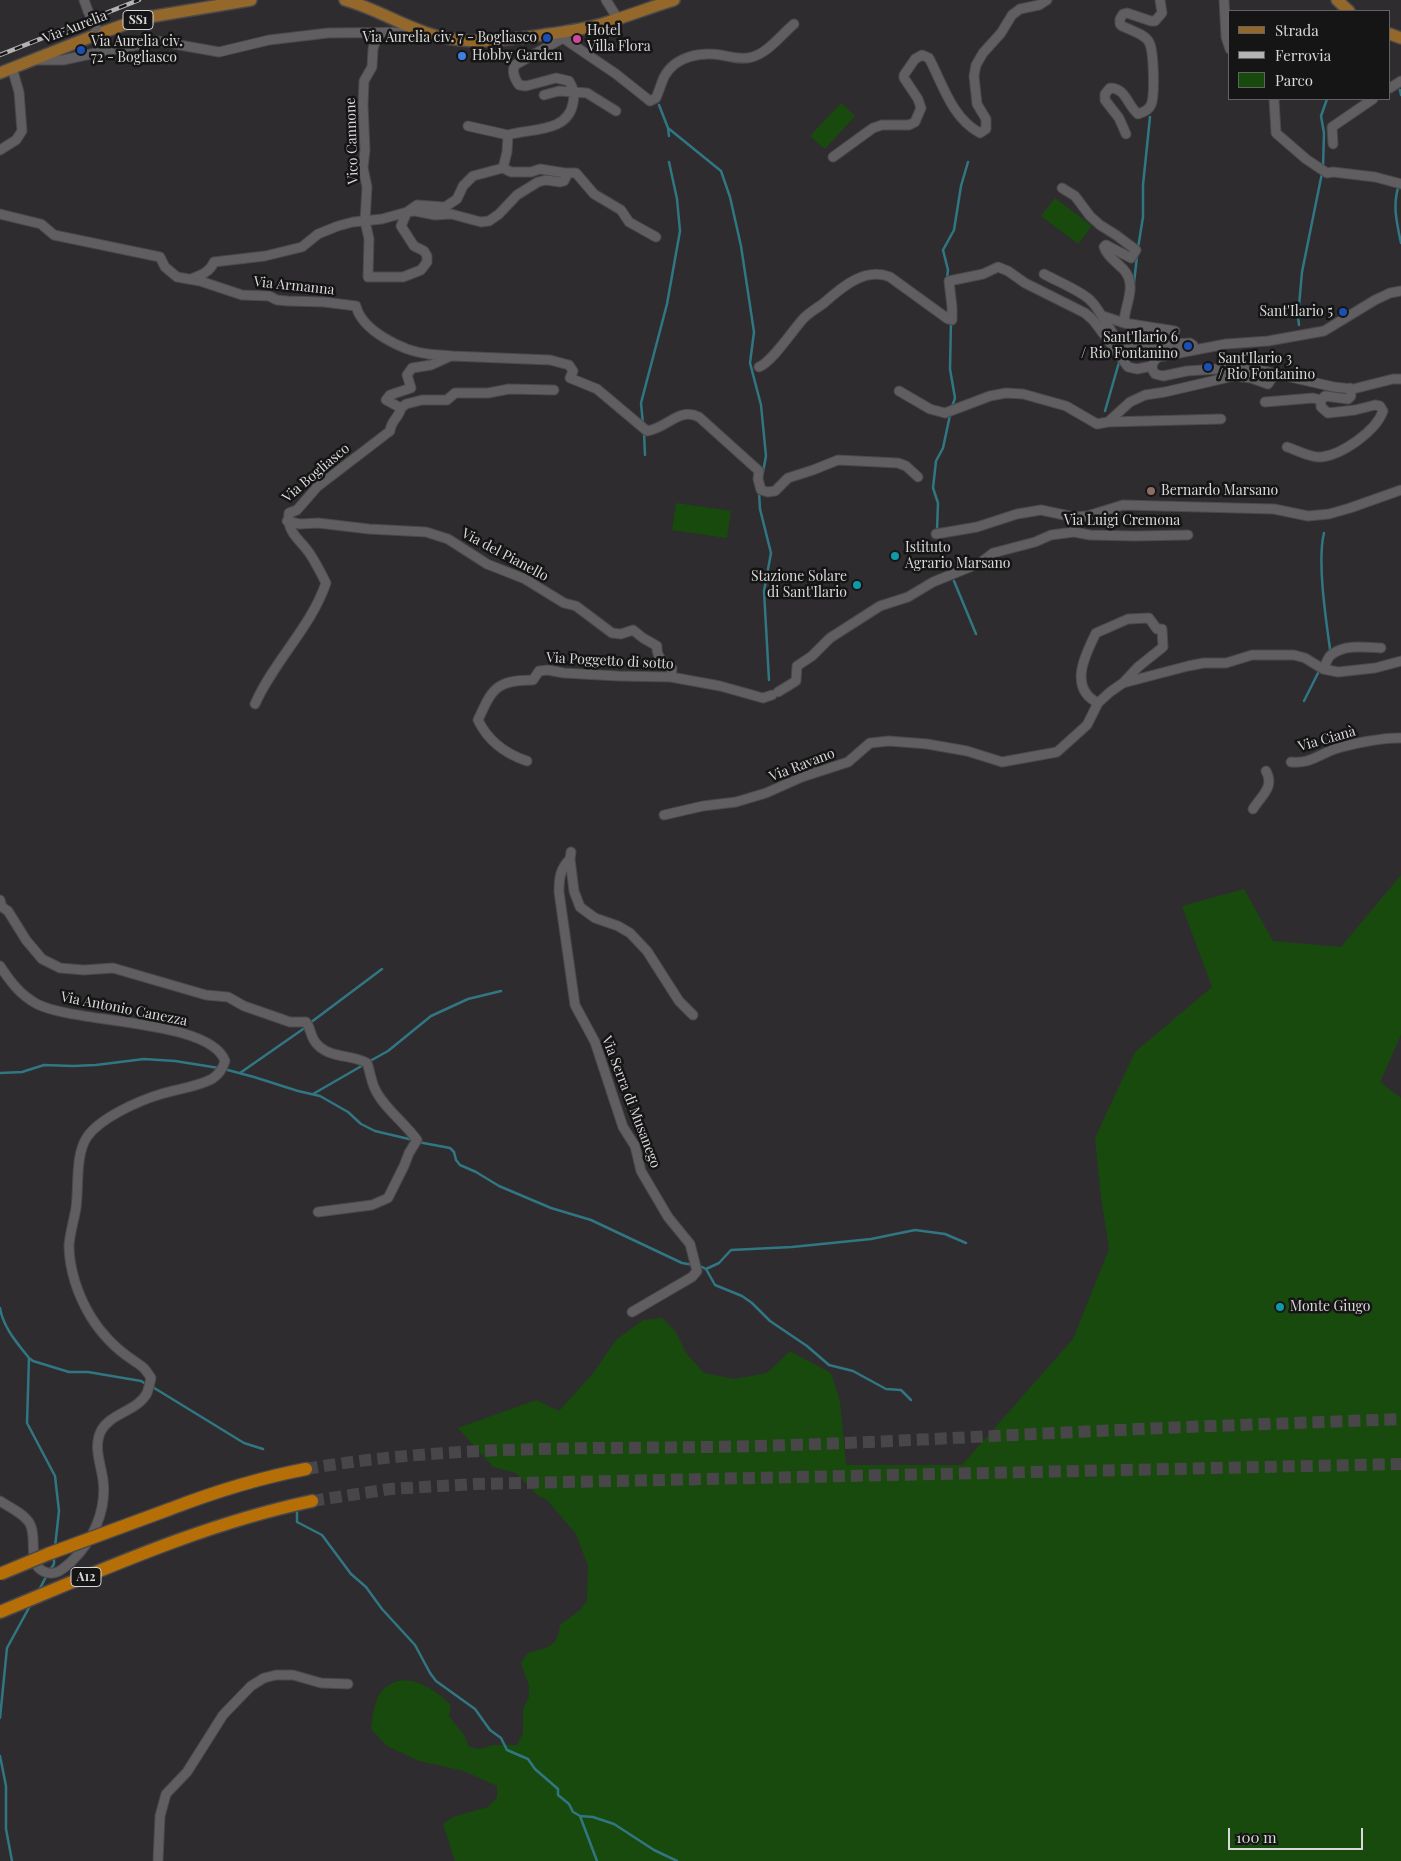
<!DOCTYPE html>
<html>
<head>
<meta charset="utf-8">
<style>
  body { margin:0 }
  #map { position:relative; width:1401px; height:1861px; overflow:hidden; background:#2e2c2f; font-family:"Playfair Display",serif }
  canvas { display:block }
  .legend { position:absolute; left:1228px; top:10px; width:162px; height:90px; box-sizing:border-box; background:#161516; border:1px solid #646364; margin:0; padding:6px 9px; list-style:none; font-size:15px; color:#dad9da }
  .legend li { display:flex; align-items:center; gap:10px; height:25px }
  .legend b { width:25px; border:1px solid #646364 }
  .scale { position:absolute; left:1228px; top:1828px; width:135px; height:22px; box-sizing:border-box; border:2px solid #dad9da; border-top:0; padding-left:6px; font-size:15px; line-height:18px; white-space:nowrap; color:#dad9da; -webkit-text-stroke:4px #161516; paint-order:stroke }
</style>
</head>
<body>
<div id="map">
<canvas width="1401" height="1861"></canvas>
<ul class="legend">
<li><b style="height:6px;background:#94682a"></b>Strada</li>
<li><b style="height:6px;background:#b4b3b4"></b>Ferrovia</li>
<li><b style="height:14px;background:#184a0e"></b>Parco</li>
</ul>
<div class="scale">100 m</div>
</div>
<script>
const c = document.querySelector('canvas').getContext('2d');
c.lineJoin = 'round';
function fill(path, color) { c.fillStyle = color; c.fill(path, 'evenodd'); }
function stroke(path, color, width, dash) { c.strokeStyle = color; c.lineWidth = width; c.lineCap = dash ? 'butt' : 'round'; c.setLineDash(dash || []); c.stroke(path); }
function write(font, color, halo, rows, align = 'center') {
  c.font = font + ' "Playfair Display",serif'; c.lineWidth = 5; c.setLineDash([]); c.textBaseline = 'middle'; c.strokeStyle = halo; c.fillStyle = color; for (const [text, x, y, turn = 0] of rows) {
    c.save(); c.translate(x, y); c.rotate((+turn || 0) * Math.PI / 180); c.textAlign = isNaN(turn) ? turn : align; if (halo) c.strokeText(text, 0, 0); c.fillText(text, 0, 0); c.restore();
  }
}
fill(new Path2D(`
  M841,103l14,13 -30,33 -15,-13z
  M1055,198l37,28 -14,18 -37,-28z
  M676,503l55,8 -4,27 -55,-8z
  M1401,875v160l-21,47 21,16v763h-946l-12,-37 10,-7 35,-10 9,-10v-11l-33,-15 -45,-10 -32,-15 -16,-17c1,-10 4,-30 10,-37 22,-25 51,-5 70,13l-2,11 15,19 5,12 11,2 12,-4h25l6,-12v-24l6,-12v-11l-8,-23 7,-10c19,-6 30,-5 32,-28l20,-15 7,-9 1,-35 -12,-32 -29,-34 -10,-5 -21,-22 -23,-6 -35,-39 78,-28 23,11 35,-39 22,-32 27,-20 19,-2 14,14 10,21 18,20 30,6 33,-6 23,-22 41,22 9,28 6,64h116l111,-126 36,-90 -8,-52 -6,-59 40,-86 77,-65 -30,-81 62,-17 29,52 68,6z`), '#184a0e');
stroke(new Path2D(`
  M1400,90l1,5
  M659,105l9,23 53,43 9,26 11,49 13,86 -4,31 11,42 5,51 -3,16
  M668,128l1,8
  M1323,168l1,-35 -3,-17 6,-17
  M1399,185c-7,19 -2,39 2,58
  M1138,248l5,-31v-32l7,-68
  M947,278l1,-8 -5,-20 11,-20 7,-44 7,-24
  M1134,283l3,-27
  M951,321l-1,48 5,29 -3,9
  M1299,325l-1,-8 4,-45 20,-99
  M1125,339l3,-14
  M1105,411l15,-52
  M643,424l-2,-21 26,-99 13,-73 -3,-32 -8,-37
  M644,432l1,23
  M759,492l1,17 11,44 -7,38 5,89
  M937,530l1,-27 -5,-15 3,-27 7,-13 7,-33
  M1324,533c-7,28 2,87 6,116l-1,4
  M954,581l22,53
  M1304,701l16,-32
  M310,1023l72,-54
  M370,1061l18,-10 43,-35 37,-17 33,-8
  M224,1069l30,8 44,14 22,5 28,16 13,12 14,7 38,9
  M0,1073l22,-1 22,-7 29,1 23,-1 48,-6 31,2 44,7
  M240,1073l66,-46
  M313,1094l52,-30
  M418,1142l32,6 4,4 2,8 4,5 16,7 23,14 52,22 40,12 91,43 18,3 6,3 9,16 27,11 10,7 18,18 37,25 22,19 24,6 33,18 15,1 10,10
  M706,1269l13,-6 12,-13 61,-3 79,-8 44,-9 30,4 21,9
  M0,1308c3,19 17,35 29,50l-2,65 28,53 4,35 -4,36
  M29,1358l4,3 36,11h19l53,9 5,3
  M151,1386l93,57 19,6
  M297,1512v10l25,13 29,39 15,13 16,22 33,36 15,28 6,8 39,28 15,21 11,8 6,12 21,9 7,10 23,20v6l11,9 4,8 2,1 5,3 13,1 21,7 40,26 23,11
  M50,1570l4,-6v-7
  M39,1590l8,-15
  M0,1718l7,-70 24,-44
  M0,1756l6,30v43l6,32
  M580,1816l17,45`), '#317683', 2.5);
stroke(new Path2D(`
  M306,1469c148,-26 300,-19 451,-23 114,-3 227,-10 341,-15 101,-5 202,-8 303,-12
  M312,1501l78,-12 85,-5 926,-20`), '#484649', 12, [12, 6]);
const minor = new Path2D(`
  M84,0l4,11
  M606,0l12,19
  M1224,0l2,37 4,12
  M563,38l53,36 34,27 6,-3c3,-7 5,-14 8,-21 11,-21 36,-25 57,-22 9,2 22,5 31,2 17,-5 29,-22 42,-33
  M105,51l52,-10 62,11 50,-12 59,-7 91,-1
  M36,60h27l42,-9 -9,-23
  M1390,88l11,-7
  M544,95l15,-4 28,2 29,18
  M1274,99l2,34 30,26 21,14 6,-1 42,5 26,7
  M468,126l40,9
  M1126,134l-7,-16 -14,-18v-6l5,-6c16,0 17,17 28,26 5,-2 10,-3 13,-9 4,-9 3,-54 -2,-63 -4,-8 -19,-12 -27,-16l-2,-2v-5l3,-5 4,-1 24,8h4l7,-8 -2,-13
  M1333,144l-1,-17 41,-28
  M0,150l16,-10 6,-9 -3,-39 -7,-24
  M833,157l40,-29 9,-3h27l6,-3 6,-14 -3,-9 -14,-21v-3l11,-16 7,-4 7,3c14,27 23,60 51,75l6,-4v-10l-9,-15 -3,-28 2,-11 7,-12 18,-20 11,-18 8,-6 19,-4 8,-5
  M503,168l4,-16 1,-17c23,-7 60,-2 65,-32 2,-10 1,-13 -4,-22l-13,-3 -30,8 -7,-1c-4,-6 -8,-13 -4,-20l48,-27 1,-5
  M565,173h11l18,21 27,16 8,12 27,15
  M1062,188l13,8 15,20 10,9 16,10 20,15 -5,8 -21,-11 -4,-2 -2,2c3,10 14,16 20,23 14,16 0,36 0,53
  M0,214l41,10 13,11 106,22 5,10 12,10 23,4 42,14 27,1 8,4 11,1 36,1 32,4c6,25 47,45 72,48 8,1 16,1 24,2l98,4 19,5 4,6 -3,7 27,11 50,42c21,-3 31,-24 52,-14l60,54 -1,8 3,11 7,2 7,-1 13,-13 25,-8 25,-10 60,3 8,3 12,11
  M1044,274c12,7 38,17 47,27 9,8 21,36 29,40 18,8 51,3 70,2l3,2 2,5
  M191,279c10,-4 19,-7 23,-17l51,-6 37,-9 16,-13 20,-8 15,-4 29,-3 25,-7 10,-7 28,2 12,-8 6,-13 10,-10 30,-8 8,4h20l9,-3 25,4 1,4 -2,4 -4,1 -14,-2 -8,2 -21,13 -18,19 -10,7 -8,1 -30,-8 -16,1 -20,-4 -8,1 -6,14 13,20 10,5 3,5v6l-6,8 -18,7h-35l1,-38 -4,-18 2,-34 -4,-19 2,-18 -2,-45 1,-24 8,-14 1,-18 5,-16
  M1401,291l-11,2 -15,7 -51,31 -56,10 -42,3 -68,13c-6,5 -8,10 -3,17l8,2 24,-5 59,-4 88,20 19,2 40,-10h8
  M1103,316l21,7 51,8
  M759,367c14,-6 33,-36 44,-48 6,-7 15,-11 22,-17 17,-15 40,-35 65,-25l58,42 4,1v-13l-3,-26 34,-7 15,-7 10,4 17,12 60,30 8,7 35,47 9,2 15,-3
  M899,391l31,18 15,4 45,-17 16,-3 17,1 43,12 31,18 11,-2 22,-20 15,-7 20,-3 69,-16 17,2 17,6 6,-9
  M1265,402l48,-4 8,2 4,-4 23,3 3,-3 -1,-8
  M401,408l-15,-8 4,-5 21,-7 -4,-13 5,-7 19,-3 20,-9
  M1108,422l113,-3
  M1287,447c10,3 23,11 34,10 21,-2 55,-26 62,-46l-3,-5 -5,-1 -20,5 -27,3 -7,-6v-7
  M287,521l13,3 18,-1 51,6 57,3 22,7 39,25 38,15 39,24 12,3 36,27 9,1 12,-4 10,8 14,8c-1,11 6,17 15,22l-1,9
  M936,534l41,-7 40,-13 24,-4 33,7 13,-1 36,-11 151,4 34,7 21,-2 21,-6 51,-18
  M1323,669c3,-4 4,-11 8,-14 13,-11 34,-8 50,-7
  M778,692l18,-11 1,-15 15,-10 18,-18 50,-32 28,-9 25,-15 47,-19 13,-10 42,-11 16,-7 23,-3 16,3 45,1 53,-1
  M1098,703c-30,-15 -13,-48 -2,-70l32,-14 21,-1 8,11h5l1,18 -25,20 -15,16
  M255,704c19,-43 56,-77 71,-121 -5,-10 -10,-20 -16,-29 -9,-14 -24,-21 -21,-41l8,-3 20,-23 73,-56c1,-11 9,-13 11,-23l5,-4 16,-4h25l8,-7h33l21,-4 45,1
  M527,761c-21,-7 -39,-20 -49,-41 14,-31 18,-40 55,-40l6,-9 9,-1 16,3 54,3 53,1 49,9 43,12 9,-3
  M1291,762c19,2 27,-7 44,-13 15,-5 50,-12 66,-11
  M1253,809c8,-13 22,-22 13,-38
  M664,815l39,-9 33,-4 30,-9 36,-16 46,-15 22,-19 19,-2 38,3 40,7 35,11 55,-10 30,-27 11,-22 12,-11 13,-9 65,-17 16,-3h22l26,-8h42l11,3 18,11 15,3 37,-4 26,-7
  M571,852l-1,7 4,32 6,16 15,11 23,8 12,7 17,18 32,50 14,14
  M570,859c-10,10 -11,19 -11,33l16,113 20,37 28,85 12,19 6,25 27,46 22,27 7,27 -5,6 -60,35
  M0,900l2,7 6,4 18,29 16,19 18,9 24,2 29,-2 93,27 22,2 16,9 46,16h16c5,6 4,14 10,21 13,16 35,11 51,20 3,8 4,18 8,26 8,18 30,34 42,51l-8,13 -5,13 -16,32 -16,7 -54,7
  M0,966c10,15 20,29 37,38 39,20 173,15 188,57 -2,7 -7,14 -13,18 -16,8 -34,10 -51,15 -23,7 -61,24 -74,43 -12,18 -8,49 -11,71 -2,12 -6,25 -7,37 0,24 9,51 22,72 9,15 24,31 39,41 12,9 12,6 21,20 -1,4 -2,10 -4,15 -9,18 -37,20 -46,38 -8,16 0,33 2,49 4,30 -10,61 -32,82 -8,7 -15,14 -26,10 -19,-7 -7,-33 -15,-48 -5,-10 -21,-17 -30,-23
  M158,1861l2,-45 6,-22 21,-22 36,-57 28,-29 13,-8 12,-3h17l28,8 27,1`);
const major = new Path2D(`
  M345,0c33,9 62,29 95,37 36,8 73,2 109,-3 19,-3 38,-5 56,-11 23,-7 46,-16 69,-23
  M1337,0l12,11
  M1390,34l11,4
  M0,73l98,-39 45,-16 108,-18`);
const highway = new Path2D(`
  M170,1509c44,-17 89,-31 136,-40
  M0,1612c102,-42 203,-88 312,-111`);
stroke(minor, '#49484a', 11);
stroke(major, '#49484a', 14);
stroke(highway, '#49484a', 15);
stroke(minor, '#605e60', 9);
stroke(major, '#94682a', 11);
stroke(highway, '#b66f06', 12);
const rail = new Path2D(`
  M0,55l139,-55`);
stroke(rail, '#b4b3b4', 4.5);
stroke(rail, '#161516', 2.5, [8]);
const minorBridge = new Path2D(`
  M88,11l8,17`);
const highwayBridge = new Path2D(`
  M0,1574l48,-20 122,-45`);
stroke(minorBridge, '#49484a', 11, []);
stroke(highwayBridge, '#49484a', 15, []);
stroke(minorBridge, '#605e60', 9);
stroke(highwayBridge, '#b66f06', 12);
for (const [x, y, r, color] of [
  [547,38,5,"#1a4fb4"],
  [577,39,5,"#d1479c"],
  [81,50,5,"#1a4fb4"],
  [462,56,5,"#3f7fe0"],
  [1343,312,5,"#1a4fb4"],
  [1188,346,5,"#1a4fb4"],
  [1208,367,5,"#1a4fb4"],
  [1151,491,5,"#8d6e63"],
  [895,556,5,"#0f9aa8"],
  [857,585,5,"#0f9aa8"],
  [1280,1307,5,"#0f9aa8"]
]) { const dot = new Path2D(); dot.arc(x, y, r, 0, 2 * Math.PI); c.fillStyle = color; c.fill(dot); stroke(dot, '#161516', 2); }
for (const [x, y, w] of [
  [138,20,30],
  [86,1577,30]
]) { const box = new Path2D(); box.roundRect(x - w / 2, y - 9.5, w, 19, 4); c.fillStyle = '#161516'; c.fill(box); stroke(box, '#dad9da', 1); }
write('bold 12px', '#dad9da', null, [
  ["SS1",138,20],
  ["A12",86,1577]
]);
write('14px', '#dad9da', '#161516', [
  ["Via Aurelia",75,27,-21],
  ["Vico Cannone",352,141,-92],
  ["Via Armanna",294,286,6],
  ["Via Bogliasco",316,473,-40],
  ["Via Luigi Cremona",1122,521],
  ["Via del Pianello",505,555,28],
  ["Via Poggetto di sotto",610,661,3],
  ["Via Cianà",1327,739,-16],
  ["Via Ravano",802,765,-21],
  ["Via Antonio Canezza",124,1009,11],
  ["Via Serra di Musanego",631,1102,69]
]);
write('14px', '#dad9da', '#161516', [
  ["Hotel",587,31],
  ["Villa Flora",587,47],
  ["Via Aurelia civ. 7 - Bogliasco",537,38,"right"],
  ["Via Aurelia civ.",91,42],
  ["72 - Bogliasco",91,58],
  ["Hobby Garden",472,56],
  ["Sant'Ilario 5",1333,312,"right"],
  ["Sant'Ilario 6",1178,338,"right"],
  ["/ Rio Fontanino",1178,354,"right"],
  ["Sant'Ilario 3",1218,359],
  ["/ Rio Fontanino",1218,375],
  ["Bernardo Marsano",1161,491],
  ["Istituto",905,548],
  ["Agrario Marsano",905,564],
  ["Stazione Solare",847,577,"right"],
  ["di Sant'Ilario",847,593,"right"],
  ["Monte Giugo",1290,1307]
], 'left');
</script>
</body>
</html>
